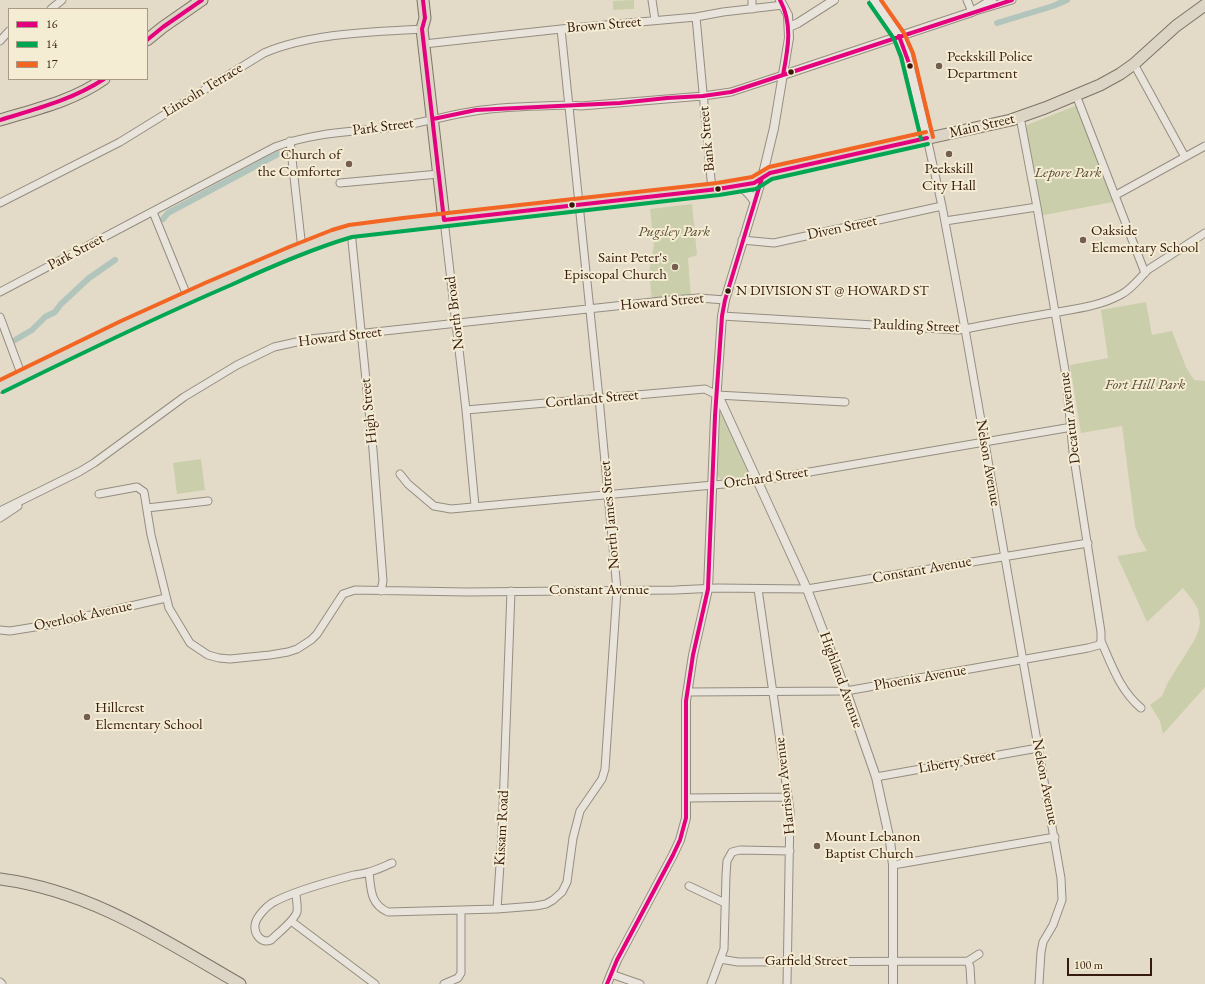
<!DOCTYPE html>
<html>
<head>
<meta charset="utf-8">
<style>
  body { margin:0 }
  #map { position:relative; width:1205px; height:984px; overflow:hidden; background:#e3dbc7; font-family:"EB Garamond",serif }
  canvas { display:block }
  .legend { position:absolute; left:8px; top:8px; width:140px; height:72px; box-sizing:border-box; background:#f4ecd3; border:1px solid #a89884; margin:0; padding:5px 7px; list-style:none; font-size:12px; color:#361a0e }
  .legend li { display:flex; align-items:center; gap:8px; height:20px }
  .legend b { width:20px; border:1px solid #a89884 }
  .scale { position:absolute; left:1067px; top:958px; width:85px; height:18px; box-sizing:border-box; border:2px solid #361a0e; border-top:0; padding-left:5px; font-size:12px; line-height:14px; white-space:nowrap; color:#361a0e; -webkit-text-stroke:3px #f4ecd3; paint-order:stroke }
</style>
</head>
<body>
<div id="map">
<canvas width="1205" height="984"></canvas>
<ul class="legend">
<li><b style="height:5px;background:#e5007d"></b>16</li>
<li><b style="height:5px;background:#00a651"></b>14</li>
<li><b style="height:5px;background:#f26522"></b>17</li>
</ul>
<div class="scale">100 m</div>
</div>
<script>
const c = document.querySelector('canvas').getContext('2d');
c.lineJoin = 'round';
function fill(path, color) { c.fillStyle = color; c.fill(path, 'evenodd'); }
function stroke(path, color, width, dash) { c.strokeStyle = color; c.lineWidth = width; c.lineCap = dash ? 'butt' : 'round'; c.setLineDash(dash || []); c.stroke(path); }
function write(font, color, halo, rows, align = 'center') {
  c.font = font + ' "EB Garamond",serif'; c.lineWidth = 4; c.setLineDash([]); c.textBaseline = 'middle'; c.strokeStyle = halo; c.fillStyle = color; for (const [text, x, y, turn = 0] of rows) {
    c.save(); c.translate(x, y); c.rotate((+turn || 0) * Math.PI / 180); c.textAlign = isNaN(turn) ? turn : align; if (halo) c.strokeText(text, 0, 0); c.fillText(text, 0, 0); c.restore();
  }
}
fill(new Path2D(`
  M634,0v9l-21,1v-9z
  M1080,104l38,97 -79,15 -17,-89z
  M692,204l5,51 -9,3 3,40 -39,2 -3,-28 5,-27 -4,-36z
  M1146,302l6,33 20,-4 14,36 8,13 11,1v306l-42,47 -3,-13 -10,-16 12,-9 6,-14 26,-41 4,-9 2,-9 -2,-14 -5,-8 -10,-13 -36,34 -30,-66 30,-5 -8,-14 -4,-11 -13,-100 -41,7 -11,-68 38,-7 -7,-48z
  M722,413l26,59 1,2 -3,3 -25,2 -4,-3 3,-62z
  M201,459l4,31 -28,4 -4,-31z`), '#caceaa');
stroke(new Path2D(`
  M997,23l56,-17 14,-6
  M163,219l5,-6 110,-59
  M15,340l17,-10 13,-13 10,-5 6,-8 28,-26 26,-18`), '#b1c5bd', 6);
const minor = new Path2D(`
  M652,0l3,20
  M752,0v9
  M967,0l5,12 40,-12
  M51,9l11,-9
  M696,17l16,173
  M0,41l9,-10
  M424,44l137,-15 135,-12 27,-5 60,-7
  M1134,64l51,93
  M1076,95l69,178
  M1020,117l17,90 29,169 7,76 28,180v9c11,25 19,49 40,67
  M927,138l15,68 23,123 96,549 1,22 -9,25 -10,17 -2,10 -2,32
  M290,141l12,108
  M340,183l99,-9
  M1116,195l89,-49
  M0,203l120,-61 144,-89c47,-20 108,-21 158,-24
  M153,212l35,86
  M444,220l22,190 9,96
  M945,221l92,-14
  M351,231l22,219 10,131 -2,10
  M742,240l32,3 168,-37
  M0,292l275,-145c39,-15 77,-15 117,-20 28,-3 55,-12 83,-16 31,-5 63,-5 94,-6l12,1 122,-10 28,-4 52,-17
  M722,316l236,14 7,-1c29,-6 58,-11 87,-16 23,-4 49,-7 70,-19 11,-6 18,-17 27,-25l56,-36
  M0,317l22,59
  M466,410l239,-21 12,6 128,7
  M400,474l8,10 26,22 17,3 306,-28 315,-54
  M99,494l38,-7 7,5 7,43 18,73 21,35 18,12 11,3 11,1 40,-4 18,-3 9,-3 14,-9 6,-6 26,-40 12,-4 112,2 208,-2 42,-2 90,1 281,-46
  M147,508l61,-7
  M0,511l79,-39 15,-9 90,-66 53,-32 37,-18 36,-8 361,-39 28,-2 26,2
  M0,518l18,-12
  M758,589l32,222 -3,173
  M0,630l10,1 37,-6 119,-27
  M687,692l159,-1 242,-43 11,-3 2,-4
  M876,777l162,-29
  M686,798l102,-1
  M893,865l162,-28
  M369,872c2,17 1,32 19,40l109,-3 38,-3 11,-2 7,-4 9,-8 5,-10 6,-44 7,-27 22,-32 3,-10 12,-179 -18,-192 -38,-369
  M689,886l36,17
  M296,893c0,6 2,13 1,19 -3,9 -19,21 -26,28 -10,4 -17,-6 -16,-15 1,-8 11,-18 17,-22 21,-12 59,-22 82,-28 5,-1 10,-1 15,-3 8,-2 16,-6 23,-9
  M497,909l5,-74 9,-244
  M291,921l84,63
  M720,959l18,3 230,-1 11,-7
  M968,961l2,6 1,17
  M611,974l29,10
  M0,982l2,2
  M444,984l14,-6 3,-5v-63
  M711,984l13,-35 2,-74 1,-14 5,-9 8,-2 50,1`);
const tertiary = new Path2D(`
  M874,0l25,36 8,19 20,83
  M789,27l9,-4 36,-23
  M783,75l189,-63 20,-12
  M740,185c5,6 10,8 14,16
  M718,395l89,194 39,102 30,86 14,64 3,24v119
  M607,984l10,-24 56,-105 7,-15 6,-22v-117l7,-46 15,-66 7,-173 7,-100 3,-16 37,-122 12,-50 15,-90 -1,-23 -8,-15`);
const primary = new Path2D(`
  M423,0l2,18 -3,11 22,191
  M147,40l16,-13 39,-27
  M0,120c36,-11 73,-19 104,-41
  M0,387l132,-64 88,-40 114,-47 17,-5 53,-7 314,-35 36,-6 16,-10 14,-3 227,-50 34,-12 55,-23 20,-11 14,-10 42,-38 29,-21`);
const trunk = new Path2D(`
  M0,879c91,12 162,60 240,105`);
stroke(minor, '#958d81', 9);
stroke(tertiary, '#958d81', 10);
stroke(primary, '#7d7468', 13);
stroke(trunk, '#7d7468', 13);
stroke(minor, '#e8e4db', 7);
stroke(tertiary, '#e8e4db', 8);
stroke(primary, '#dcd4c5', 11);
stroke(trunk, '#dcd4c5', 11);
stroke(new Path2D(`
  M423,0l2,18 -3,11 22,191 274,-31 36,-6 16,-10 157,-35
  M780,0c13,24 8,49 3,75
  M899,36l11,30
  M147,40l16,-13 39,-27
  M433,119l43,-9 144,-7 47,-5 36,-2 28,-4 281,-92
  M0,120c36,-11 72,-20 104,-41
  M607,984l10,-24 56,-105 7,-15 6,-22v-117l7,-46 15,-66 7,-173 7,-100 3,-16 37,-122`), '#e5007d', 4);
stroke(new Path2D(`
  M869,3l25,36 7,18 20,82
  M3,392c75,-37 151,-74 228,-107 39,-18 80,-36 121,-48l367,-42 37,-6 16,-10 156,-35`), '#00a651', 4);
stroke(new Path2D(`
  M881,0l23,33 9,20 20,84
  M0,380l121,-59 84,-38 84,-36 43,-17 17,-5 54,-7 314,-35 35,-6 17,-10 157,-35`), '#f26522', 4);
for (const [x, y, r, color] of [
  [910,66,3.5,"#361a0e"],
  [939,66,4,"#735e4f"],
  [791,72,3.5,"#361a0e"],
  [949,154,4,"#735e4f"],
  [349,164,4,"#735e4f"],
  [718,189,3.5,"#361a0e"],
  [572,205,3.5,"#361a0e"],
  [1083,240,4,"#735e4f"],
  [675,267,4,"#735e4f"],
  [728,291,3.5,"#361a0e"],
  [87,717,4,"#735e4f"],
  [817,846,4,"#735e4f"]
]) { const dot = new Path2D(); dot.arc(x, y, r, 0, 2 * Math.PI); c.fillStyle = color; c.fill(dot); stroke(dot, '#f4ecd3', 1.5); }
write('14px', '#361a0e', '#f4ecd3', [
  ["N DIVISION ST @ HOWARD ST",736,291]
], 'left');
write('15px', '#361a0e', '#f4ecd3', [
  ["Brown Street",604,25,-5],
  ["Lincoln Terrace",203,90,-31],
  ["Main Street",982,126,-13],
  ["Park Street",383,127,-7],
  ["Bank Street",707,139,-95],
  ["Diven Street",842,228,-12],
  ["Park Street",76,252,-28],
  ["Howard Street",662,302,-5],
  ["North Broad",455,313,-97],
  ["Paulding Street",916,326,2],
  ["Howard Street",340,337,-7],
  ["Cortlandt Street",592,399,-5],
  ["High Street",369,411,-96],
  ["Decatur Avenue",1070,418,-97],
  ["Nelson Avenue",988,463,80],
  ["Orchard Street",766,478,-8],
  ["North James Street",610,515,-95],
  ["Constant Avenue",922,570,-10],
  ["Constant Avenue",599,590],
  ["Overlook Avenue",83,616,-12],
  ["Phoenix Avenue",920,678,-10],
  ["Highland Avenue",841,680,70],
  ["Liberty Street",957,762,-10],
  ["Nelson Avenue",1045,782,79],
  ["Harrison Avenue",785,786,-96],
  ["Kissam Road",502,828,-87],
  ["Garfield Street",806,961]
]);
write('15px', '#361a0e', '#f4ecd3', [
  ["Peekskill Police",947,57],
  ["Department",947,74],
  ["Church of",341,155,"right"],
  ["the Comforter",341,172,"right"],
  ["Peekskill",949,169,"center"],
  ["City Hall",949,186,"center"],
  ["Oakside",1091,231],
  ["Elementary School",1091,248],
  ["Saint Peter's",667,258,"right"],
  ["Episcopal Church",667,275,"right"],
  ["Hillcrest",95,708],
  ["Elementary School",95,725],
  ["Mount Lebanon",825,837],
  ["Baptist Church",825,854]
], 'left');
write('italic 15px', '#5c4d36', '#f4ecd3', [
  ["Lepore Park",1068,173],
  ["Pugsley Park",674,232],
  ["Fort Hill Park",1145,385]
]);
</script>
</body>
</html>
